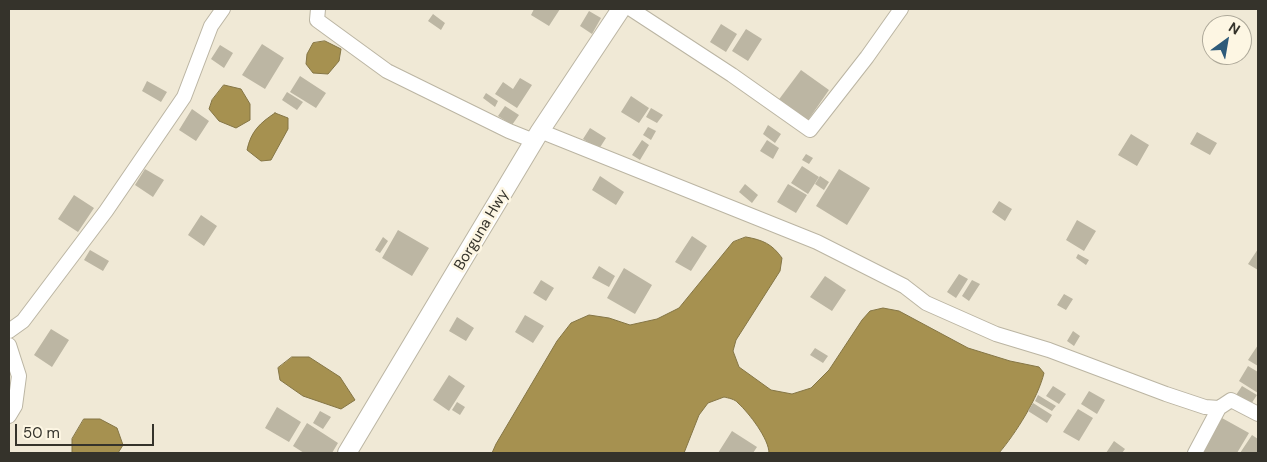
<!DOCTYPE html>
<html>
<head>
<meta charset="utf-8">
<style>
  body { margin:0 }
  #map { position:relative; width:1267px; height:462px; overflow:hidden; background:#f0e9d6; font-family:"DM Sans",sans-serif }
  canvas { display:block }
  .frame { position:absolute; inset:0; border:10px solid #35332b; pointer-events:none }
  .north { position:absolute; left:1202px; top:15px; width:50px; height:50px; box-sizing:border-box; background:#fdf6e3; border:1px solid #ada899; border-radius:50%; rotate:32deg; font-size:14px; font-weight:700; line-height:20px; text-align:center; color:#35332b }
  .north::after { content:''; display:block; margin:auto; width:18px; height:22px; background:#2d5a7a; clip-path:polygon(50% 0,100% 100%,50% 72%,0 100%) }
  .scale { position:absolute; left:15px; top:424px; width:139px; height:22px; box-sizing:border-box; border:2px solid #35332b; border-top:0; padding-left:6px; font-size:15px; line-height:18px; white-space:nowrap; color:#35332b; -webkit-text-stroke:4px #fdf6e3; paint-order:stroke }
</style>
</head>
<body>
<div id="map">
<canvas width="1267" height="462"></canvas>
<div class="frame"></div>
<div class="north">N</div>
<div class="scale">50 m</div>
</div>
<script>
const c = document.querySelector('canvas').getContext('2d');
c.lineJoin = 'round';
function fill(path, color) { c.fillStyle = color; c.fill(path, 'evenodd'); }
function stroke(path, color, width, dash) { c.strokeStyle = color; c.lineWidth = width; c.lineCap = dash ? 'butt' : 'round'; c.setLineDash(dash || []); c.stroke(path); }
function write(font, color, halo, rows, align = 'center') {
  c.font = font + ' "DM Sans",sans-serif'; c.lineWidth = 5; c.setLineDash([]); c.textBaseline = 'middle'; c.strokeStyle = halo; c.fillStyle = color; for (const [text, x, y, turn = 0] of rows) {
    c.save(); c.translate(x, y); c.rotate((+turn || 0) * Math.PI / 180); c.textAlign = isNaN(turn) ? turn : align; if (halo) c.strokeText(text, 0, 0); c.fillText(text, 0, 0); c.restore();
  }
}
const water = new Path2D(`
  M325,41l16,8 -2,12 -11,13 -15,-1 -7,-9 1,-10 6,-11z
  M224,85l17,4 9,15v16l-14,8 -17,-7 -10,-12 3,-9z
  M275,113l13,5v11l-17,31 -10,1 -14,-11c4,-19 13,-27 28,-37z
  M746,237c17,3 26,7 36,21l-2,13 -44,69 -3,11 6,16 32,23 21,4 19,-6 18,-18 33,-50 8,-9 13,-3 16,3 69,37 42,13 29,6 5,6c-6,25 -28,60 -45,80h-230c0,-14 -20,-40 -31,-50 -3,-4 -10,-5 -14,-6l-16,6 -9,12 -15,38h-192l4,-9 61,-103 14,-18 18,-8 20,3 21,7 27,-6 22,-11 54,-66z
  M292,357h17l31,20 15,23 -14,9 -38,-13 -23,-16 -2,-12z
  M84,419h16l17,9 6,17 -5,8h-46v-14z`);
fill(water, '#a69150');
stroke(water, '#847545', 1);
fill(new Path2D(`
  M534,9h26l-11,17 -18,-11z
  M589,11l12,7 -9,16 -12,-8z
  M433,14l12,9 -4,7 -13,-9z
  M721,24l16,10 -11,18 -16,-10z
  M746,29l16,10 -14,22 -16,-10z
  M262,44l22,14 -19,31 -23,-14z
  M220,45l13,8 -9,15 -13,-9z
  M801,70l28,20 -23,33 -29,-21z
  M300,76l26,17 -10,15 -26,-16z
  M520,78l12,7 -15,23 -22,-14 8,-12 10,7z
  M147,81l20,11 -6,10 -19,-11z
  M287,92l16,10 -6,8 -15,-10z
  M486,93l12,8 -3,6 -12,-9z
  M631,96l18,12 -10,15 -18,-11z
  M505,106l14,9 -7,10 -14,-9z
  M651,108l12,7 -6,8 -11,-6z
  M192,109l17,12 -13,20 -17,-11z
  M768,125l13,9 -6,9 -12,-9z
  M648,127l8,4 -5,9 -8,-5z
  M590,128l16,10 -7,11 -16,-10z
  M1197,132l20,11 -7,12 -20,-11z
  M1131,134l18,11 -12,21 -19,-11z
  M642,140l7,5 -9,15 -8,-5z
  M767,140l12,8 -6,11 -13,-8z
  M806,154l7,4 -4,6 -7,-4z
  M802,166l17,11 -11,17 -17,-11z
  M145,169l19,11 -11,17 -18,-12z
  M839,169l31,19 -23,37 -31,-19z
  M600,176l24,16 -8,13 -24,-15z
  M820,176l9,6 -5,8 -9,-6z
  M745,184l13,11 -6,8 -13,-11z
  M788,184l19,11 -11,18 -19,-11z
  M74,195l20,13 -16,24 -20,-13z
  M999,201l13,8 -7,12 -13,-9z
  M201,215l16,11 -13,20 -16,-11z
  M1077,220l19,11 -12,20 -18,-11z
  M398,230l31,18 -17,28 -30,-18z
  M692,236l15,10 -16,25 -16,-9z
  M383,237l5,4 -8,12 -5,-3z
  M1258,249v21l-10,-6z
  M90,250l19,11 -6,10 -19,-11z
  M1078,254l11,6 -3,5 -10,-7z
  M599,266l16,10 -6,11 -17,-9z
  M624,268l28,17 -17,29 -28,-16z
  M959,274l9,5 -12,19 -9,-6z
  M825,276l21,14 -14,21 -22,-14z
  M541,280l13,8 -8,13 -13,-8z
  M972,280l8,4 -11,17 -7,-5z
  M1064,294l9,5 -7,11 -9,-5z
  M525,315l19,11 -11,17 -18,-11z
  M457,317l17,11 -8,13 -17,-10z
  M51,329l18,11 -17,27 -18,-12z
  M1073,331l7,5 -6,10 -7,-5z
  M1258,345v21l-10,-6z
  M815,348l13,8 -5,7 -13,-8z
  M1248,366l10,6v21l-19,-12z
  M449,375l16,11 -16,25 -16,-11z
  M1053,386l13,8 -7,10 -13,-8z
  M1242,386l15,9 -6,9 -15,-9z
  M1089,391l16,9 -8,14 -16,-10z
  M1038,395l18,11 -4,5 -17,-10z
  M457,402l8,5 -5,8 -8,-5z
  M1033,403l19,12 -5,8 -19,-12z
  M277,407l24,15 -12,20 -24,-14z
  M1078,409l15,9 -14,23 -16,-9z
  M320,411l11,6 -8,12 -10,-6z
  M1222,418l27,15 -12,20h-34l-2,-1z
  M307,423l31,20 -6,10h-28l-11,-7z
  M732,431l25,16 -4,6h-35z
  M1252,435l6,4v14h-18z
  M1114,441l11,8 -3,4h-16z`), '#bcb6a3');
const minor = new Path2D(`
  M318,9l-1,11 70,51 122,60 25,10
  M631,9l101,66 78,55 57,-73 34,-48
  M540,131l277,111 87,44 22,17 70,31 53,16 117,44 39,13 14,1 12,-8 27,14
  M9,331l14,-10 83,-110 78,-114 27,-71 12,-17
  M9,345l10,31 -4,30 -6,10
  M1195,453l24,-45`);
const tertiary = new Path2D(`
  M347,453l193,-322 81,-122`);
stroke(minor, '#bbb5a3', 16);
stroke(tertiary, '#bbb5a3', 20);
stroke(minor, '#fff', 14);
stroke(tertiary, '#fff', 18);
write('15px', '#35332b', '#fdf6e3', [
  ["Borguna Hwy",482,230,-59]
]);
</script>
</body>
</html>
